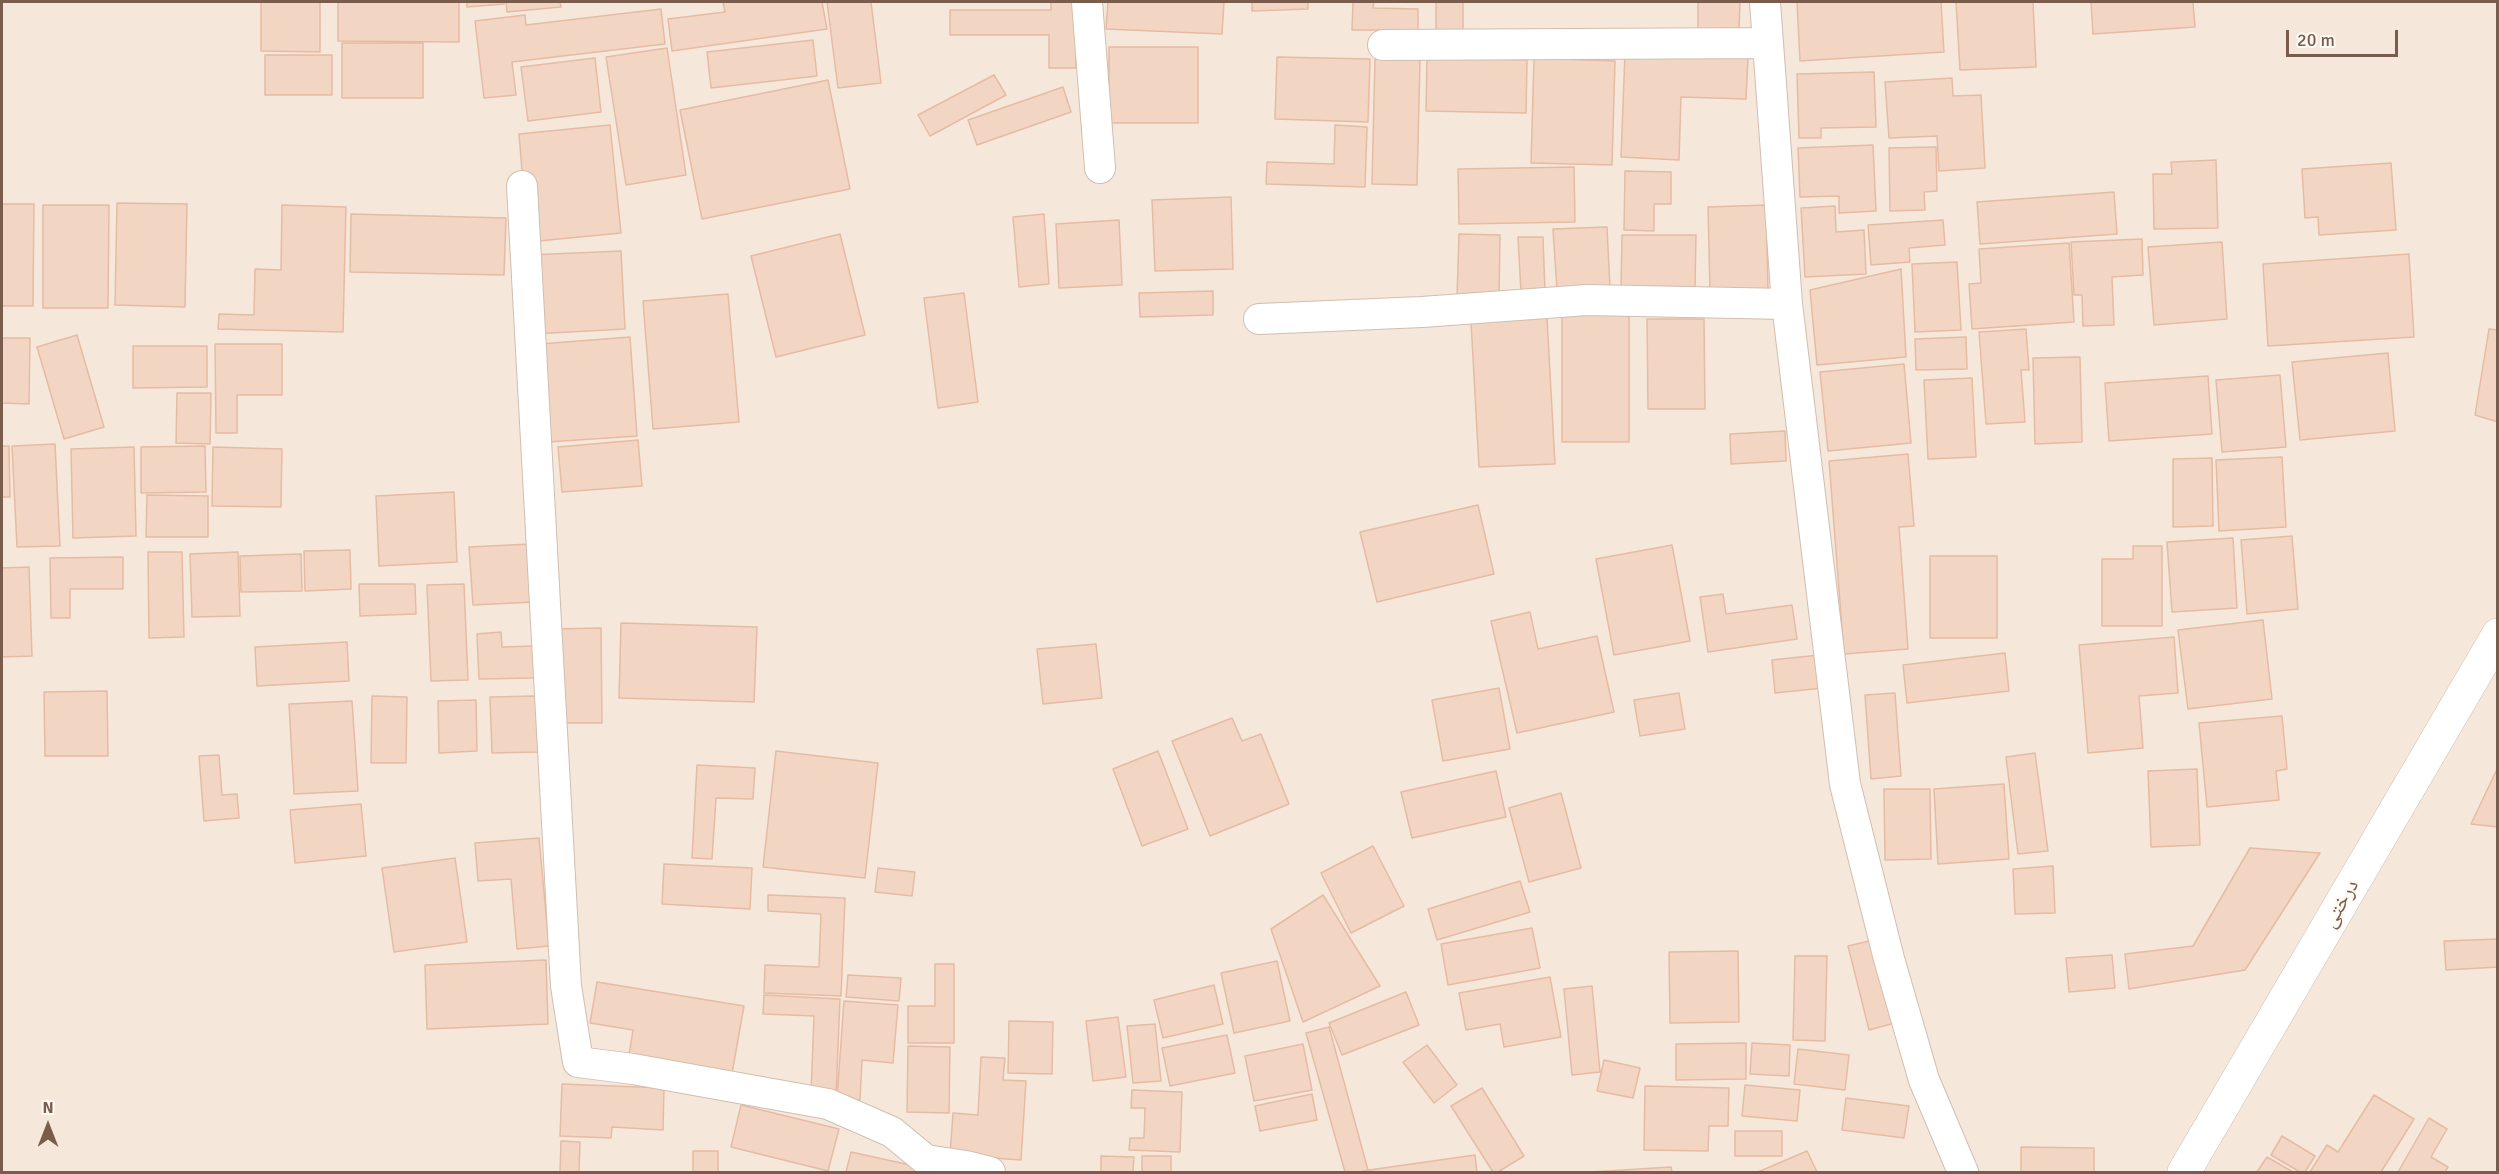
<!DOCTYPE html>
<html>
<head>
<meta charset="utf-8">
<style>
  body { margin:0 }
  #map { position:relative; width:2499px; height:1174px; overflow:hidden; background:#fdf6ec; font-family:Signika,sans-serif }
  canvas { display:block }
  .frame { position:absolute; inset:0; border:3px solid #7a5c4d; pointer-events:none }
  .north { position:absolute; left:18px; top:1096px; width:60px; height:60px; -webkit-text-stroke:4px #fffaf3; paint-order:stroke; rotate:0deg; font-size:16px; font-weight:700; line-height:24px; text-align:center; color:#7a5c4d }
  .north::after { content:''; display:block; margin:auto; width:21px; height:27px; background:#7a5c4d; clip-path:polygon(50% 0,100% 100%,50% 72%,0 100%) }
  .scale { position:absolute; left:2286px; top:30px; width:112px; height:27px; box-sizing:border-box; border:3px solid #7a5c4d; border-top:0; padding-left:8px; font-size:18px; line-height:21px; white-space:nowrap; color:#7a5c4d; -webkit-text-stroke:4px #fffaf3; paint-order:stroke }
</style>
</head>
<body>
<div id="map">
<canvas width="2499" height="1174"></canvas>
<div class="frame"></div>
<div class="north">N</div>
<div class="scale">20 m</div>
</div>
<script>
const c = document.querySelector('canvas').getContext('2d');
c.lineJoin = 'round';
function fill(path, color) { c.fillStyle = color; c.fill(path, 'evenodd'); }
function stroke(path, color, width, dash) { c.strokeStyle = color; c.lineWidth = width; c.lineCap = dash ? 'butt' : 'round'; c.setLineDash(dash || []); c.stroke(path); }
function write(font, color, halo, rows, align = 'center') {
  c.font = font + ' Signika,"Noto Naskh Arabic",sans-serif'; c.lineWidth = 5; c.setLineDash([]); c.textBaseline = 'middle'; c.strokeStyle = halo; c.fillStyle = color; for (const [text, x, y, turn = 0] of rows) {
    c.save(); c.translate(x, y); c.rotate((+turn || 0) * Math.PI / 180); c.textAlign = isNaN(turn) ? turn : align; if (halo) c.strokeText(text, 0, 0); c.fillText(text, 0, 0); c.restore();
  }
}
fill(new Path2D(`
  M2,2h2495v1170h-2495z`), '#f5e8da');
const building = new Path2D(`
  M261,2h59v50l-59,-1z
  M338,2h121v40l-121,-1z
  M467,2h37v2l-37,3z
  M506,2h54l1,5 -54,5z
  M723,2h99l5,27 -155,22 -4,-32 57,-7z
  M827,2h44l10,81 -43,5z
  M1051,2h25v66h-27v-33h-99v-25h101z
  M1108,2h116l-2,32 -116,-5z
  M1252,2h56v7l-56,2z
  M1353,2h21l-1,6 45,1v21h-66z
  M1436,2h27v32l-27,1z
  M1698,2h42l-1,28 -41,-1z
  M1797,2h144l3,50 -144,9z
  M1956,2h77l3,65 -76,3z
  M2091,2h102l2,25 -102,7z
  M661,9l4,35 -153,18 4,33 -32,3 -9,-77 50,-6 1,10z
  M813,40l4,36 -106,12 -4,-36z
  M342,43h81v55h-81z
  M1109,47h89v76h-89z
  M667,48l19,127 -60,10 -20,-128z
  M1625,53l123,4 -2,42 -65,-2 -2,63 -58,-3z
  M265,55h67v40h-67z
  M1277,57l93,2 -2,63 -93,-3z
  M595,58l6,54 -73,9 -7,-54z
  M1427,58l100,2 -1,53 -100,-2z
  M1534,58l81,3 -3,104 -81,-2z
  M1375,59l45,1 -3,125 -45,-1z
  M1874,72l2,55 -55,1v10h-22l-2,-64z
  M994,75l12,20 -76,41 -12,-21z
  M1952,78l1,18 28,-1 4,73 -46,3 -2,-35 -48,2 -4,-56z
  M828,80l22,109 -148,30 -22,-109z
  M1063,87l8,25 -94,33 -9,-25z
  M610,125l11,108 -93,9 -9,-108z
  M1335,125l32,2 -2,60 -99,-3 1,-22 67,2z
  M1873,145l3,66 -37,2v-17l-39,1 -2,-49z
  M1936,147l1,44 -13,1 1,18 -35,1 -1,-63z
  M2216,160l2,68 -64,1 -1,-55h19l-1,-12z
  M2391,163l5,67 -77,5 -1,-18 -13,1 -3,-49z
  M1574,167l1,55 -116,2 -1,-55z
  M1625,171l46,1v32h-17v27l-30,-1z
  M2114,192l3,42 -137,10 -3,-42z
  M1231,197l2,72 -78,2 -3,-71z
  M117,203l70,1 -2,103 -70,-2z
  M2,204h32l-1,102h-31z
  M43,205h66l-1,103h-65z
  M282,205l64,2 -3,125 -125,-3 1,-15 35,1 1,-46 26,1z
  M1766,205l2,85 -58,1 -2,-84z
  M1835,206l1,26 28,-2 2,44 -61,3 -4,-69z
  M351,214l155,4 -2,57 -154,-3z
  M1044,214l5,70 -30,3 -6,-70z
  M1119,220l3,65 -63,3 -3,-64z
  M1943,220l2,25 -36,3 1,14 -39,3 -3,-40z
  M1607,227l3,61 -53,3 -4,-62z
  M840,234l25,101 -89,22 -25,-101z
  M1459,234l41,1 -1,63 -42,-1z
  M1622,235h74l-1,52 -74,-1z
  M1518,237h25l2,55 -24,1z
  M2142,239l1,36 -31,2 2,48 -31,1 -1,-31h-8l-3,-53z
  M2222,242l5,77 -73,6 -6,-78z
  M2069,243l5,79 -102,7 -3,-45 12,-1 -2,-34z
  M621,251l4,78 -92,5 -4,-79z
  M2409,254l5,83 -146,9 -5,-82z
  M1957,262l4,68 -46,2 -3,-68z
  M1901,269l5,88 -89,8 -7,-75z
  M1213,291v24l-73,2 -1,-24z
  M964,293l14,109 -40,6 -14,-110z
  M728,294l11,128 -86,7 -10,-128z
  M1562,309h67v133h-67z
  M1547,318l8,146 -76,3 -8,-145z
  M1647,319h57l1,90h-57z
  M2026,329l3,41h-8l4,52 -39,2 -7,-92z
  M2489,329l9,1v92l-23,-7z
  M77,335l27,92 -40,12 -27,-92z
  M630,337l7,99 -89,6 -8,-98z
  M1966,337l1,32 -51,1 -1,-31z
  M2,338h28l-1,66 -27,-1z
  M215,344h67v51h-45v38h-21z
  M133,346h74v41l-74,1z
  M2388,353l7,78 -95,9 -8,-78z
  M2080,357l2,85 -47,2 -2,-86z
  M1904,364l7,79 -83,8 -8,-79z
  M2280,375l6,72 -64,5 -6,-72z
  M2208,376l4,58 -103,7 -4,-58z
  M1972,378l4,79 -48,2 -4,-79z
  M177,393h34l-1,51 -34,-1z
  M1785,431l1,30 -55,3 -1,-30z
  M638,440l4,46 -80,6 -4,-45z
  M55,444l5,102 -43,1 -5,-101z
  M2,446h7l1,51h-8z
  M205,446l1,46 -65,1v-46z
  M134,447l2,89 -63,2 -2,-89z
  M213,447l69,2 -1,58 -69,-1z
  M1908,454l6,72 -15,1 9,122 -64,5 -15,-193z
  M2282,457l4,70 -67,4 -3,-71z
  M2212,458l1,68 -40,1v-68z
  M454,492l3,70 -78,4 -3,-70z
  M147,495l61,1v41h-62z
  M1478,505l16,69 -117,28 -17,-70z
  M2292,536l6,73 -51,5 -6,-74z
  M2233,538l4,70 -65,4 -5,-70z
  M531,544l3,58 -61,3 -4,-58z
  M1672,545l18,96 -76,14 -18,-96z
  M2133,546h29v80h-60v-67h31z
  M350,550l1,39 -46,2 -1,-40z
  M148,552h34l2,85 -35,1z
  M238,552l2,64 -48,1 -2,-63z
  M301,554l1,37 -61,1 -1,-36z
  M1930,556h67v82h-67z
  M123,557v32h-53v29h-19l-1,-60z
  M29,567l3,89 -30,1v-89z
  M359,584h56l1,30 -56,2z
  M464,584l4,96 -37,1 -4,-96z
  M1723,594l3,20 66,-9 5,34 -89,13 -8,-55z
  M1530,612l8,37 59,-13 17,76 -97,21 -26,-112z
  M2263,620l9,79 -84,10 -10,-79z
  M621,623l136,4 -3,75 -135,-4z
  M601,628l1,95h-46l-1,-94z
  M501,632l1,15 31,-1 1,32 -55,1 -2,-45z
  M2174,637l4,56 -39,3 4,52 -55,5 -9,-108z
  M347,642l2,39 -92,5 -2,-39z
  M1096,644l6,54 -59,6 -6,-55z
  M2005,653l4,38 -102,12 -4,-38z
  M1819,655l4,33 -48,5 -3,-33z
  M1499,688l11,61 -67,12 -11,-61z
  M107,691l1,65h-63l-1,-64z
  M1679,693l6,36 -45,7 -6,-36z
  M1895,693l6,83 -30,3 -6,-84z
  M372,696l35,1 -1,66h-35z
  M536,696l2,56 -46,1 -2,-56z
  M476,700l1,51 -38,2 -1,-52z
  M352,701l6,90 -64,3 -5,-90z
  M2282,716l5,53 -11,2 3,29 -72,7 -8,-84z
  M1232,718l10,23 19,-7 28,70 -79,32 -38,-95z
  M776,751l102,12 -13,115 -102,-11z
  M1158,751l30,78 -46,17 -29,-77z
  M2035,753l13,98 -30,3 -12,-97z
  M219,755l3,40 15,-1 2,24 -35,3 -5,-65z
  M697,765l58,3 -2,31 -37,-1 -4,61 -20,-1z
  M2498,767v60l-27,-3z
  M2197,769l3,76 -49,2 -3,-76z
  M1496,771l10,46 -94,21 -11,-46z
  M2004,784l5,75 -71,5 -4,-75z
  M1884,789h46l1,70 -46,1z
  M1561,793l20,75 -52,14 -20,-74z
  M361,804l5,52 -71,7 -5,-53z
  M539,838l10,108 -32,3 -6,-70 -33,2 -3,-38z
  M1373,846l31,60 -53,27 -30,-60z
  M2250,848l70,5 -75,117 -116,19 -4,-35 68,-8z
  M455,858l12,84 -73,10 -12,-84z
  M664,864l88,4 -2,41 -88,-5z
  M2053,866l2,47 -40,1 -2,-45z
  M878,868l37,4 -3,24 -37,-4z
  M1520,881l10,31 -93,28 -9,-31z
  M768,895l77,3 -4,98 -77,-3 1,-28 54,2 2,-53 -53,-3z
  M1323,895l57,91 -77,36 -32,-93z
  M1532,928l8,40 -92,17 -7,-41z
  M2498,939v28l-52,3 -2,-29z
  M1873,940l22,83 -26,7 -21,-84z
  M1738,951l1,71 -69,1 -1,-71z
  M2112,955l3,33 -46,4 -3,-34z
  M1795,956h32l-2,85 -32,-1z
  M546,960l2,64 -121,5 -2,-64z
  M1277,961l13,60 -56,12 -13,-60z
  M935,964h19v79h-46v-37h27z
  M848,975l53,3 -2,23 -53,-4z
  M1550,977l11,60 -57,10 -4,-23 -34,6 -7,-37z
  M597,982l147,24 -13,73 -103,-18 5,-31 -43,-7z
  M1214,985l9,39 -60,14 -9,-38z
  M1592,986l8,86 -28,3 -8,-86z
  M1406,992l13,33 -77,30 -13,-32z
  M764,995l76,4 -4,96 -25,-1 3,-78 -51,-2z
  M844,1001l54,4 -5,58 -31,-3 -2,40 -23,-2z
  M1118,1017l8,60 -33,4 -7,-60z
  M1009,1021l44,1 -1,52 -44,-1z
  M1155,1024l6,57 -28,2 -6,-57z
  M1329,1027l39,143 -8,2h-15l-39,-139z
  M1227,1035l8,38 -65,13 -8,-38z
  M1746,1043v36l-70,1v-36z
  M1752,1043l38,2 -1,31 -39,-2z
  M1303,1044l9,46 -58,11 -9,-45z
  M1427,1045l30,40 -23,18 -31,-41z
  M908,1046l42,1 -1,66 -42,-1z
  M1798,1049l51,6 -4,35 -51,-6z
  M981,1057l24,1 -2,22 23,1 -5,79 -71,-5 3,-42 25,2z
  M1604,1060l36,8 -7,30 -36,-7z
  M562,1084l102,4 -1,42 -51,-3 -1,11 -51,-2z
  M1745,1085l55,5 -3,31 -55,-5z
  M1645,1086l84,2 -1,38h-19l-1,25 -64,-1z
  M1482,1088l42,68 -26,16h-5l-42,-66z
  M1132,1090l50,2 -2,60 -51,-2 1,-12h14l1,-30h-14z
  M1312,1094l5,26 -57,11 -5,-25z
  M2374,1095l40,24 -33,53h-71l17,-27 11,7z
  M1846,1098l63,8 -5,32 -62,-8z
  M741,1105l98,24 -11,42 -97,-24z
  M2429,1118l18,11 -16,28 17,10 -3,5h-47z
  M1735,1131h47v25h-47z
  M2282,1136l33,20 -10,16h-5l-29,-17z
  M561,1141l19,1 -1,30h-19z
  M2021,1147l73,1v24h-73z
  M693,1151h25v21h-25z
  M1807,1151l10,21h-59z
  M851,1152l91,20h-96z
  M1475,1155l2,17h-107l-1,-2z
  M1101,1156l33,1 -1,15h-32z
  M1142,1156h29v16h-29z
  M2267,1157l26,15h-36z
  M1671,1167l1,5h-81z`);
fill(building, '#f3d5c3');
stroke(building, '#e6bba3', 1.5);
const minor = new Path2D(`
  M1087,2l13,166
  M1765,2l22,302 58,480 44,175 35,121 39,92
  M1383,45l383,-2
  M522,186l44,800 12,76 55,7 195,35 64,28 34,28 40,6 24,6
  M1259,319l163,-7 165,-12 200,4`);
const tertiary = new Path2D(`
  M2184,1172l314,-537`);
stroke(minor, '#d1beb0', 32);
stroke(tertiary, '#d1beb0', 34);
stroke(minor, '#fff', 30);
stroke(tertiary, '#fff', 33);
write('21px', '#7a5c4d', '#fffaf3', [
  ["درختی",2341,904,-60]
]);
</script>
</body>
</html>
